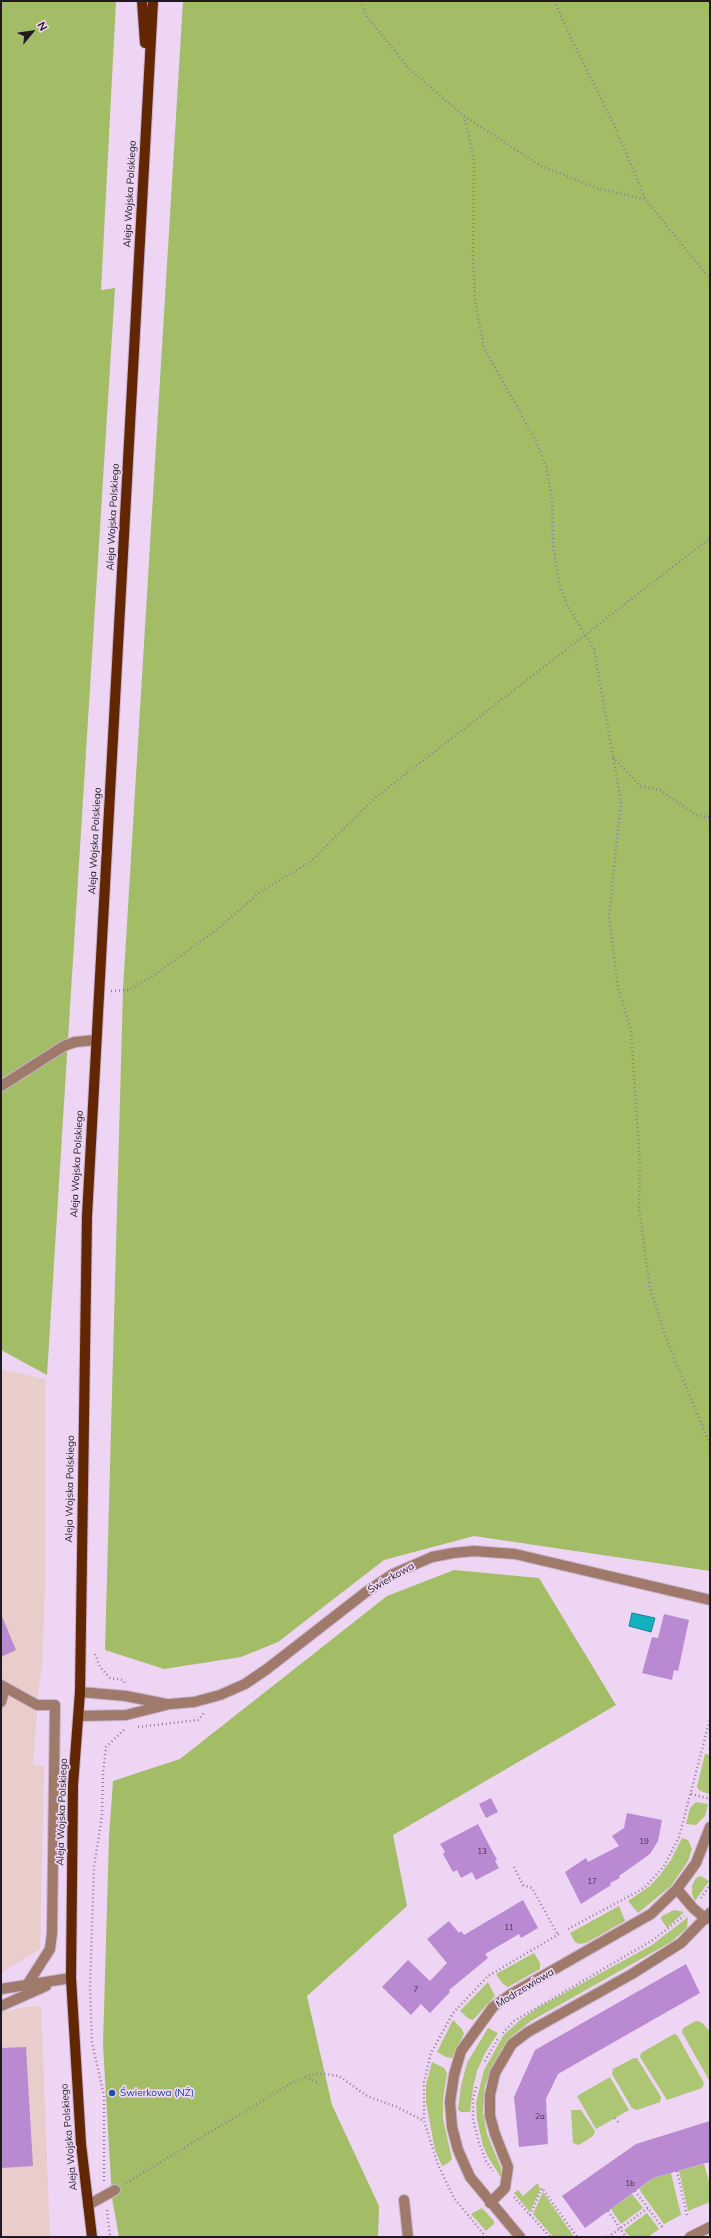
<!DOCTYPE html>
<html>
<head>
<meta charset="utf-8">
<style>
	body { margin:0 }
	#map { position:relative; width:711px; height:2238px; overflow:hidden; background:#edd5f3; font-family:Mulish,sans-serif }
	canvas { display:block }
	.frame { position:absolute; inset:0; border:2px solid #211823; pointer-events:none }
	.north { position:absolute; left:12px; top:12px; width:40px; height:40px; -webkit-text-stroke:3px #edd5f3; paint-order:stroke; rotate:61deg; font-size:11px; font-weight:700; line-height:16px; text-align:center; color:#211823 }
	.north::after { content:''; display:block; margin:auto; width:14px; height:18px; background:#211823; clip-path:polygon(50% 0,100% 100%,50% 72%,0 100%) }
</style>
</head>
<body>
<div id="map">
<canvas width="711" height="2238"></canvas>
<div class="frame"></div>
<div class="north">N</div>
</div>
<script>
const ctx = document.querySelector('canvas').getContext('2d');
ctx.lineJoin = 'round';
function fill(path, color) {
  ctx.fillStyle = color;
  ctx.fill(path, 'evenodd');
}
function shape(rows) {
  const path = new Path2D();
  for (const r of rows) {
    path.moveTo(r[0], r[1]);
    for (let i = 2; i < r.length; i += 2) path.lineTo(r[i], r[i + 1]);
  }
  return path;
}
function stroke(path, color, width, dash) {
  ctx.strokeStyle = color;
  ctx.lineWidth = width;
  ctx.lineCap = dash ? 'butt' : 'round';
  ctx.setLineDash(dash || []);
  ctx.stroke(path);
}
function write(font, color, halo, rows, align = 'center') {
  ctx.font = font + ' Mulish,sans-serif';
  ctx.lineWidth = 3.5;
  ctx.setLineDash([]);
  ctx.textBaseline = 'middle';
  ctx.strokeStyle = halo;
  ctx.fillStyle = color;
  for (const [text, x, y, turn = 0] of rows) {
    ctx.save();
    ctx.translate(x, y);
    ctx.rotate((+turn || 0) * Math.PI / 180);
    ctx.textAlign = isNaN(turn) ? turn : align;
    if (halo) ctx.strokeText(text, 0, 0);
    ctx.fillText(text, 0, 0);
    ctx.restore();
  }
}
const industrial = shape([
	[1,1369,45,1379,45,1588,42,1666,38,1693,33,1765,44,1766,40,1949,1,1973],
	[1,1995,5,2012,25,2007,41,2006,50,2237,1,2236]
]);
const green = shape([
	[705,1754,710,1755,710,1794,700,1791,697,1787],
	[696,1802,708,1804,705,1816,696,1825,686,1824,690,1808],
	[682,1838,688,1840,692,1849,688,1861,671,1886,638,1913,628,1901,650,1886,660,1875,671,1860],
	[701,1876,709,1881,695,1901,692,1894,692,1886,696,1878],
	[619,1906,625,1921,586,1943,579,1944,575,1942,570,1933],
	[674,1910,684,1912,667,1928,661,1919,662,1916],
	[688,1917,687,1928,671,1942,531,2021,511,2037,502,2049,485,2085,483,2112,487,2134,501,2168,502,2179,488,2157,483,2146,477,2119,476,2103,484,2070,503,2036,520,2020,539,2007,652,1945],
	[534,1953,540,1963,540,1969,508,1987,503,1984,496,1974],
	[488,1982,495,1996,473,2020,469,2019,460,2011],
	[453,2020,462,2029,464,2034,452,2058,446,2057,437,2052],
	[696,2021,701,2022,710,2031,710,2082,682,2032,683,2028],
	[488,2028,498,2033,485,2053,477,2071,473,2088,470,2112,461,2112,458,2110,461,2086,467,2063],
	[674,2034,677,2035,704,2083,702,2088,667,2100,640,2057,641,2053],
	[634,2058,637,2058,661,2097,660,2102,637,2110,632,2108,612,2074,613,2069],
	[432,2062,444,2068,447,2073,443,2100,443,2119,452,2159,448,2163,442,2166,435,2150,426,2102,426,2085],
	[610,2077,629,2110,596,2129,577,2096],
	[571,2110,581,2110,595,2131,593,2136,579,2145,573,2143],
	[704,2164,710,2185,710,2202,688,2211,679,2171],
	[671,2173,681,2215,664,2224,639,2189,653,2178],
	[538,2183,540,2190,530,2212,514,2193,518,2190,523,2196],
	[543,2192,574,2237,553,2237,533,2214],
	[632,2194,643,2208,621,2224,611,2209],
	[482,2208,494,2221,494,2224,486,2231,471,2214],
	[647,2213,659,2229,648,2237,630,2237,624,2230]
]);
const forest = shape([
	[1,1,116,1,101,290,115,288,47,1375,1,1350],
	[183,1,710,1,710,1571,474,1536,384,1560,278,1642,241,1657,164,1669,105,1650,123,989],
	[454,1570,539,1578,616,1705,393,1835,407,1906,307,1996,332,2105,379,2206,378,2237,119,2237,112,2198,103,2045,109,1837,113,1781,180,1759,387,1596]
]);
const water = shape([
	[632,1613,655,1618,651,1632,629,1626,632,1613]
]);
const building = shape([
	[1,1614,16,1650,1,1657],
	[664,1614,689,1620,678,1671,674,1670,672,1680,642,1673,652,1637,658,1638],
	[491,1798,498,1812,486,1818,479,1804],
	[627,1813,662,1820,658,1841,650,1854,619,1876,620,1878,610,1883,611,1885,581,1904,565,1872,586,1858,588,1862,619,1846,612,1836,624,1828],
	[478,1824,497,1860,495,1861,499,1868,476,1880,472,1872,461,1878,457,1870,453,1872,443,1854,445,1852,440,1844],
	[523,1900,538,1928,521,1938,519,1934,485,1954,488,1958,449,1990,450,1992,430,2013,421,2004,411,2015,382,1987,408,1960,430,1981,447,1963,427,1939,449,1921,459,1933,461,1931,464,1935],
	[686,1964,700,1993,558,2074,546,2099,548,2144,519,2147,514,2097,535,2050],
	[26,2047,33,2166,1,2168,1,2048],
	[710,2121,710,2162,653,2178,585,2228,562,2196,636,2144]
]);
const path = shape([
	[361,1,367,16,408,68,464,116,541,166,597,188,646,200,710,279],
	[554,1,572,40,614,125,646,200],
	[464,116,474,161,473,258,475,301,484,348,537,443,546,467,552,498,553,544,559,583,567,605,594,649,621,802,609,917,618,987,631,1031,640,1166,639,1208,650,1289,668,1343,710,1445],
	[613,757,640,786,660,790,696,815,710,817],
	[111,991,128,990,153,976,220,927,261,891,309,863,376,797,710,538],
	[95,1654,100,1667,110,1678,123,1680,125,1683],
	[138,1727,198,1720,205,1712],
	[691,1794,710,1799],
	[514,1867,523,1885,532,1888,558,1935],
	[701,1898,710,1885],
	[568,1929,635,1893,645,1887,664,1866,679,1837,710,1719],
	[503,2033,514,2021,653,1940,684,1916],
	[485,2061,499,2037],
	[305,2077,318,2073,339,2076,367,2096,397,2107,424,2121],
	[476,2087,473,2099,473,2119,479,2143,486,2161,493,2171],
	[615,2118,618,2122],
	[710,2162,710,2163],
	[677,2171,687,2215],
	[104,2181,104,2096,92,2042,90,1987,94,1867,102,1816,103,1773,106,1747,125,1729],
	[126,2183,290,2084,305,2077,319,2083],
	[635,2191,663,2228],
	[514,2197,550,2237],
	[107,2210,110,2237],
	[608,2211,626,2237],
	[530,2215,542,2188,577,2237],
	[486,2237,454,2198,438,2165,424,2121,424,2082,431,2053,453,2013,488,1976,559,1934],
	[608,2237,648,2208]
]);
const minor = shape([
	[1,1086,64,1046,75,1042,96,1040],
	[1,1685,37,1705,55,1705,52,1933,50,1949,27,1985],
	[80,1692,126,1696,166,1704],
	[1,1702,5,1688],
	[79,1716,126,1715,170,1704,194,1702,220,1695,245,1684,267,1669,366,1592,393,1574,432,1557,453,1553,474,1551,515,1554,710,1600],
	[677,1889,693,1908,706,1919],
	[1,1989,71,1978],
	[1,2006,46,1986],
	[404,2200,408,2237],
	[490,2203,505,2188,508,2167,495,2134,490,2116,490,2095,495,2073,512,2044,528,2032,632,1974,681,1943,710,1913],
	[88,2205,115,2190],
	[520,2237,470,2177,458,2150,452,2127,450,2102,454,2075,461,2051,493,2007,511,1994,651,1914,677,1889,696,1863,710,1827],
	[690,2237,710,2227]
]);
const major = shape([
	[142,1,145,43],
	[92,2237,81,2144,71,1978,73,1785,80,1692,87,1216,153,1]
]);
const markers = [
	[112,2093,4,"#1a4fb4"]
];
const numberNames = [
	["19",644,1842],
	["13",482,1852],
	["17",592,1882],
	["11",509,1928],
	["7",416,1990],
	["2a",540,2117],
	["1b",630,2184]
];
const streetNames = [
	["Aleja Wojska Polskiego",130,194,-87],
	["Aleja Wojska Polskiego",113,517,-87],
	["Aleja Wojska Polskiego",95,841,-87],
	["Aleja Wojska Polskiego",77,1164,-87],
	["Aleja Wojska Polskiego",70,1489,-89],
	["Świerkowa",391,1578,-30],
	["Aleja Wojska Polskiego",62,1812,-88],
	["Modrzewiowa",525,1988,-31],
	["Aleja Wojska Polskiego",69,2137,-95]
];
const transitNames = [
	["Świerkowa (NŻ)",120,2093]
];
fill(industrial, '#e8cdcb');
fill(green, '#acc674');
fill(forest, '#a3bd67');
fill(water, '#13b0c0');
stroke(water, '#178291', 1);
fill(building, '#b989d2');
stroke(minor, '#c8b3ce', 12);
stroke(major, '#c8b3ce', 12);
stroke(path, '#918095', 2.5, [1, 3]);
stroke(minor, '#9f7a6a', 10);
stroke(major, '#632602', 10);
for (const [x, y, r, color] of markers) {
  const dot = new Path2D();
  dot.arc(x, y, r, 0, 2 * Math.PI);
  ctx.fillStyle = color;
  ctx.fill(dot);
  stroke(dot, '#edd5f3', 1.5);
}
write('8px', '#47344f', null, numberNames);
write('10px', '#211823', '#edd5f3', streetNames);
write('10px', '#164399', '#edd5f3', transitNames, 'left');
</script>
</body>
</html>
